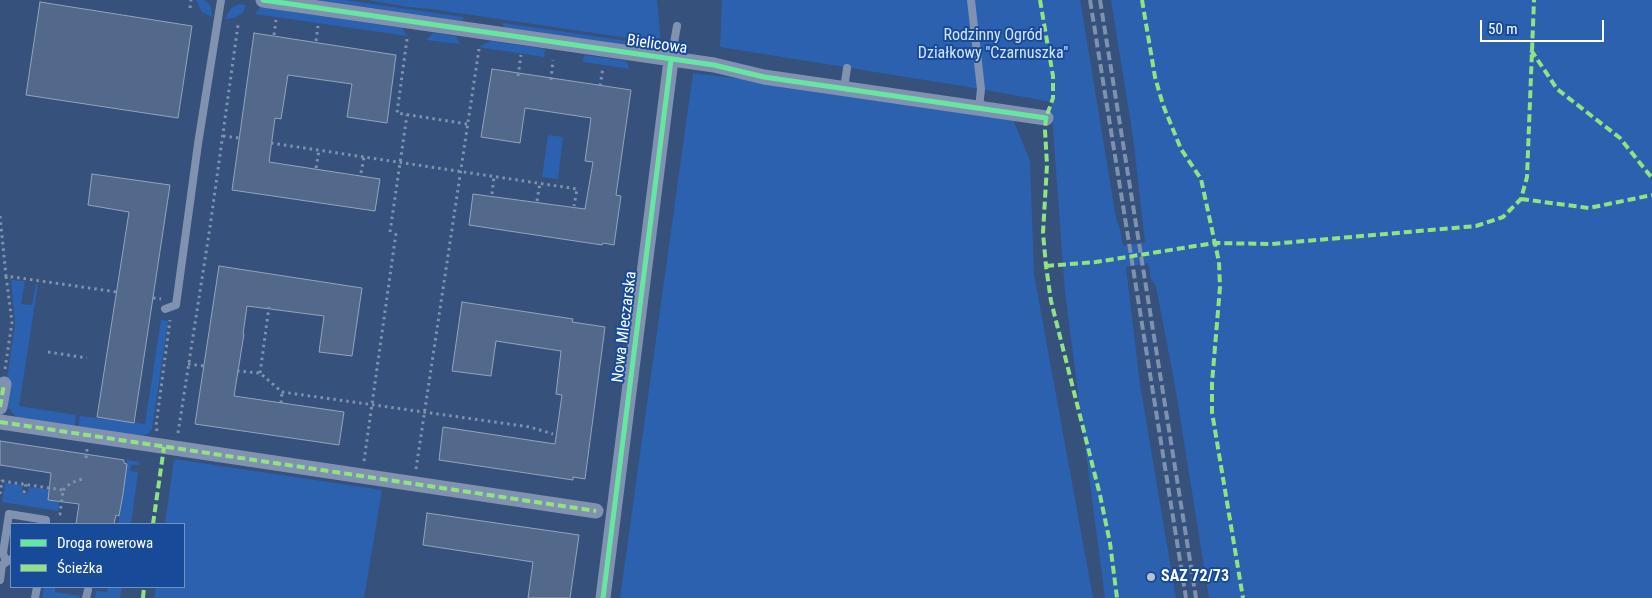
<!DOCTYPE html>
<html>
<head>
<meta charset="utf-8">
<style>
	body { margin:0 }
	#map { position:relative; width:1652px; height:598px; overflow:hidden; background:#35517c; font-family:"Roboto Condensed",sans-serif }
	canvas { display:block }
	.legend { position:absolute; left:10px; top:523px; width:175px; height:65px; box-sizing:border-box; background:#174b9a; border:1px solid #7493c2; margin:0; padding:6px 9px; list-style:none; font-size:15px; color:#fff }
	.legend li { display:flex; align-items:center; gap:10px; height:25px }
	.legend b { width:25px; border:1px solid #7493c2 }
	.scale { position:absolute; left:1480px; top:20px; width:124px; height:22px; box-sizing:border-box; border:2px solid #fff; border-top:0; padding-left:6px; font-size:15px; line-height:18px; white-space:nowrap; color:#fff; -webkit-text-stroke:4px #174b9a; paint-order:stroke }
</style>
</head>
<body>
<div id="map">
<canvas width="1652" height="598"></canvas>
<ul class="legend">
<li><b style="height:6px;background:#66e7a1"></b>Droga rowerowa</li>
<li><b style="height:6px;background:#91e382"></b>Ścieżka</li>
</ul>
<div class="scale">50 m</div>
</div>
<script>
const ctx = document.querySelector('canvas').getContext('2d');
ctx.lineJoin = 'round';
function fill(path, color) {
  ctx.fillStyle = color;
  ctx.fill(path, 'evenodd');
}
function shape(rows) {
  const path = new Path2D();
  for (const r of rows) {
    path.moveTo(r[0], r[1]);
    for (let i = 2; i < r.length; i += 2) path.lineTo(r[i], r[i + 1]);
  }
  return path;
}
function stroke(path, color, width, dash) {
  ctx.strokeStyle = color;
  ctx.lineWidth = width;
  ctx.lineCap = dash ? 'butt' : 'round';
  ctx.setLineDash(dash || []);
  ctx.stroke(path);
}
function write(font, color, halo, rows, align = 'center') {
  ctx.font = font + ' "Roboto Condensed",sans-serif';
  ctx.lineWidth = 4;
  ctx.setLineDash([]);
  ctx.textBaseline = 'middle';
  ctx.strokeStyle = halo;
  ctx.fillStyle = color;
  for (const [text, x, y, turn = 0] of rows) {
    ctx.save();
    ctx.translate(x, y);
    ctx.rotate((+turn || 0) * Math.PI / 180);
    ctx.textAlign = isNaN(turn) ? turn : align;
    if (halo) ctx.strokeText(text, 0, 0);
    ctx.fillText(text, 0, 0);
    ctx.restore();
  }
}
const green = shape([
	[196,0,204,0,208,3,211,7,212,17,202,12],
	[316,0,344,0,463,17,463,21],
	[367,0,657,0,661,43,432,9,408,7],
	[722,0,1080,0,1116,218,1120,229,1123,246,1145,242,1133,137,1111,0,1652,0,1652,598,1209,598,1174,380,1156,287,1153,281,1151,280,1148,263,1126,267,1140,385,1176,598,1105,598,1065,293,1051,102,981,89,720,47],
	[239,4,246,5,243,13,234,18,225,19,230,9],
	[260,7,402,28,407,36,255,14],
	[503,23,628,41,632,46,503,27],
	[433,33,456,36,460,44,426,40],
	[491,41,545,49,544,57,478,47],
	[584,55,626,61,630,69,583,62],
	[693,73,1010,112,1030,161,1034,274,1093,598,620,598],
	[548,135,563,137,558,179,542,177],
	[11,280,25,281,21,304,32,305,36,283,38,284,19,406,76,415,74,427,16,417,7,406,7,379,15,324],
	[161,320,168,321,152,429,148,434,141,436,78,428,80,416,145,424],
	[174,459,382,490,364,598,154,598,156,587,184,587,184,524,165,524],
	[127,460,140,462,139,465,131,465,130,471,138,472,131,524,118,524],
	[5,483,23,485,22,493,27,494,29,487,61,491,49,492,49,500,59,502,58,511,2,502],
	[44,587,55,587,55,592,80,596,80,598,42,598],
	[108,587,122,587,120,598,95,598,96,591,107,592]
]);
const building = shape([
	[40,2,192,26,178,118,26,95,40,2],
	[254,33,396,55,387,123,347,117,352,84,288,75,281,119,275,118,269,162,380,179,375,211,232,190,254,33],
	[492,69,631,90,616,195,621,196,614,245,603,243,602,245,469,225,473,194,585,209,593,162,585,161,591,118,525,108,520,143,481,137,492,69],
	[92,174,170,185,134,423,97,417,129,212,88,205,92,174],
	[219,266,362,288,352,356,319,352,324,316,247,306,243,334,244,334,234,396,344,412,339,445,195,424,219,266],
	[462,302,573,319,572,322,605,327,585,479,573,477,573,480,439,460,443,427,555,444,562,395,556,394,561,351,496,341,491,376,452,371,462,302],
	[0,441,124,460,124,463,127,464,123,494,119,516,116,515,114,524,76,524,79,504,48,500,51,473,0,465,0,441],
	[427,513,579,535,570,598,528,598,533,562,423,545,427,513]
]);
const path = shape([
	[190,8,191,0],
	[274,35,276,20],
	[407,39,397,113,467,124],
	[316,41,318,26],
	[518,76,521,55],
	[551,80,553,60],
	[600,86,603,67],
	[223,136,239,138],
	[271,143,577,189,574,206],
	[316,168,319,150],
	[361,173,364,157],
	[492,194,494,176],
	[537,201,540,183],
	[0,216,6,276,117,292],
	[390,232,407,115],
	[153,298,161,299],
	[48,352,87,358],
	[188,364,204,366],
	[5,369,12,322,6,276],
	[237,371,260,373,282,392,530,427,553,434],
	[260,373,269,307],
	[281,403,282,392],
	[157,431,156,426,170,320],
	[178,433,210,227,238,25],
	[86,458,87,449],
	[364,461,396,233],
	[416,469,479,49],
	[63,490,71,483,85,478],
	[24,493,26,484],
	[0,494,2,481,63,490,60,514,56,514],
	[142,598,143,596]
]);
const lane = shape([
	[971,0,981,89,979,108],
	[671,60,677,26],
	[844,89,847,68],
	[165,309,176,305,198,144,221,0],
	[6,562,3,553,9,514,46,520,46,524],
	[0,580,2,565,11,559],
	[35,598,37,587],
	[86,598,88,590]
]);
const street = shape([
	[263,0,714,65,764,77,1046,118],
	[0,407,4,384],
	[0,422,596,511],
	[603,598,671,60]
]);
const rail = shape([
	[1090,0,1186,598],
	[1100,0,1196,598]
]);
const quiet = shape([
	[1040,0,1053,76,1053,98,1046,118,1045,130,1047,165,1043,233,1046,266,1051,301,1100,495,1110,543,1117,598],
	[1142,0,1155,77,1163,105,1181,149,1201,179,1219,262,1220,287,1212,383,1212,412,1243,598],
	[1531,50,1557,89,1620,138,1652,178],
	[1521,199,1589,208,1652,195],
	[1046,266,1096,262,1214,243,1271,244,1476,226,1503,217,1521,199,1527,177,1534,0],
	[0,407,4,384],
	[0,422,596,511],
	[153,524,164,447],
	[143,598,144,587]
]);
const cycleway = shape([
	[263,0,714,65,764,77,1046,118],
	[603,598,671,60]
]);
const markers = [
	[1151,577,5,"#b8c2d1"]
];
const parkNames = [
	["Rodzinny Ogród",993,36],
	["Działkowy \"Czarnuszka\"",993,54]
];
const streetNames = [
	["Bielicowa",657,45,8],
	["Nowa Mleczarska",625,327,-83]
];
const poiNames = [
	["SAZ 72/73",1161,577]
];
fill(green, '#2c61b0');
fill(building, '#52698b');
stroke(building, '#94a4bb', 1);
stroke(path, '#8092af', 3, [2.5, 4]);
stroke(lane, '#8092af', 8);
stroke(street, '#8092af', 15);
stroke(rail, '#7f91ad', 4, [9, 4]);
stroke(quiet, '#91e382', 4, [8, 4]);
stroke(cycleway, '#66e7a1', 5);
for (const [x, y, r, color] of markers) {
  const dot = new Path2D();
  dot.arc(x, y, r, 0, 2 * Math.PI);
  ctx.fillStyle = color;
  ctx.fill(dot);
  stroke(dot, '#174b9a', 2);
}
write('16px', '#d4e5fc', '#174b9a', parkNames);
write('16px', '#fff', '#174b9a', streetNames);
write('bold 16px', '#fff', '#174b9a', poiNames, 'left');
</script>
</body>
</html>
